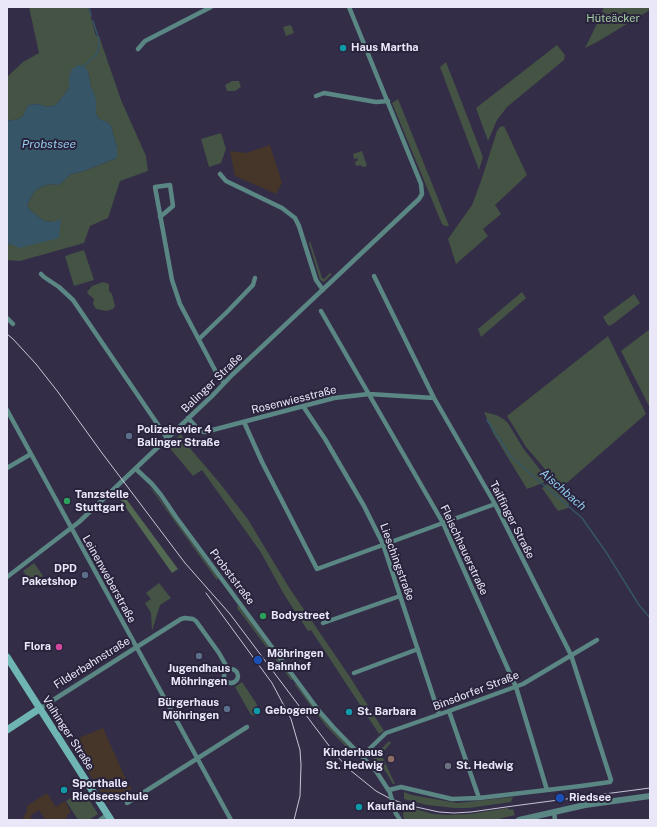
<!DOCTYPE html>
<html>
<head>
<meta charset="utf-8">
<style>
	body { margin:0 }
	#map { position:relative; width:657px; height:827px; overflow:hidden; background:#332d47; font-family:"Public Sans",sans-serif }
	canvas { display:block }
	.frame { position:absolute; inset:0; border:8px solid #eae7f9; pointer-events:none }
</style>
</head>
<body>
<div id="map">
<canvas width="657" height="827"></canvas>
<div class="frame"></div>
</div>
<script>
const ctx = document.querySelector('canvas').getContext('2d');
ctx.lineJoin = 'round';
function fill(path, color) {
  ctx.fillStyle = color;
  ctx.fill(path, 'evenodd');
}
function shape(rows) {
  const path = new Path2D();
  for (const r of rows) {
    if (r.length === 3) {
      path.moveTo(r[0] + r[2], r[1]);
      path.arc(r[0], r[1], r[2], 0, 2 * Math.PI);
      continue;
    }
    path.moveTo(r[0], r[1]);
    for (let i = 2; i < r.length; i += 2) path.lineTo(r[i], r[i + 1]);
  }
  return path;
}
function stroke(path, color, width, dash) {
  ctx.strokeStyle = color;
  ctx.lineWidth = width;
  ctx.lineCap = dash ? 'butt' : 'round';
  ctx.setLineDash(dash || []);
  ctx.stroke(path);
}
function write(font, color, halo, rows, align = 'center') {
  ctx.font = font + ' "Public Sans",sans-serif';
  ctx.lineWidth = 4;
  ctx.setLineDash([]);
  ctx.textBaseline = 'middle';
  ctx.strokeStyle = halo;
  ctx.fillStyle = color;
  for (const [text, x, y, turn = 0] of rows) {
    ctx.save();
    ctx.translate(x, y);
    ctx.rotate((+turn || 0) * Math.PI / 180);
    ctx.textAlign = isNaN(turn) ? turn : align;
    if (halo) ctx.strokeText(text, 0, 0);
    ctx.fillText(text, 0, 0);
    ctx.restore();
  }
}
const education = shape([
	[270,145,282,183,276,194,235,176,230,151,247,153],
	[103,728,124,775,132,789,108,803,69,742],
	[47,793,56,807,65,801,71,812,67,815,68,817,63,820,45,820,39,810,30,816,33,820,22,820,27,811,27,806]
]);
const green = shape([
	[29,7,88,7,96,36,99,36,121,100,146,156,148,171,120,181,108,218,90,226,84,243,20,261,7,260,7,245,11,244,53,222,44,221,30,210,27,205,34,192,41,187,50,184,59,185,71,174,81,172,117,158,117,147,111,126,107,122,99,119,96,113,96,100,91,88,88,71,69,77,69,88,56,105,47,107,38,104,28,105,23,116,19,119,7,121,7,77,23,62,39,53],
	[604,7,650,7,650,10,597,42,585,48,593,32],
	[290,25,292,27,294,33,286,36,283,27],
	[557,45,565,55,564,60,507,107,497,120,488,141,476,108],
	[446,62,483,157,479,170,440,67],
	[232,81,239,81,241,87,235,91,227,91,225,85],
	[398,99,449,226,445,226,442,224,392,103],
	[504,126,527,175,495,205,501,214,483,229,488,236,456,264,448,239,472,205,481,181,497,131,500,127],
	[221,133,226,149,221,163,209,167,201,139],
	[362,151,367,166,362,167,361,165,356,166,355,162,358,160,357,158,354,159,353,154],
	[310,241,322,278,324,279,330,273,332,274,324,282,320,280,309,243],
	[84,250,94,280,74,286,65,256],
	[103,282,109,284,109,291,112,294,115,306,113,309,107,311,96,309,93,304,94,299,88,294,87,292,92,286],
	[522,292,526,298,481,337,478,329],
	[634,294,640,303,613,324,609,326,607,324,603,317],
	[650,329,650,408,621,351],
	[608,336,646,414,561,488,526,447,507,416],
	[484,412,496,415,502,418,508,423,523,448,545,476,546,479,543,483,527,489,493,433],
	[181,434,188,446,218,481,247,518,290,589,350,677,384,731,379,734,311,630,308,631,285,596,260,551,202,470,193,476,168,446],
	[549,482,551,482,569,504,568,508,558,511,542,488],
	[149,486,154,491,218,578,217,580],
	[34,563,43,576,32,584,23,571],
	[159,583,171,598,160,605,152,631,151,613,145,603,151,599,146,593],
	[238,605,293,680,291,680,237,608],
	[242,682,256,703,259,710,258,714,255,716,251,715,235,687],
	[295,683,327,724,359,757,357,758,326,726,295,685],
	[389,741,391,743,381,754,395,784,393,784,386,772,369,754,370,753,374,756],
	[83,790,98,814,89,820,78,820,66,801],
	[404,792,412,795,457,803,513,797,511,802,469,808,455,808,427,805,404,799],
	[404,806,433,814,449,815,470,814,508,808,509,810,513,809,515,815,495,820,405,820,403,816]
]);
const forest = shape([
	[121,492,178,569,172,573,117,495]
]);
const water = shape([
	[78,65,84,66,88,71,91,88,93,90,96,100,96,113,99,119,107,122,111,126,117,147,117,158,81,172,71,174,59,185,50,184,41,187,34,192,27,205,30,210,44,221,53,222,61,219,59,238,19,248,11,244,7,245,7,121,19,119,23,116,28,105,38,104,47,107,56,105,69,88,69,77,72,69]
]);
const stream = shape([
	[89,7,91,16],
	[84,66,96,55,99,47,99,40,93,21],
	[487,420,510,456,582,518,606,552,639,605,650,618]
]);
const minor = shape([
	[138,49,145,41,211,7],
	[316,96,324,93,376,102,388,101],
	[220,174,226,181,282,208,295,218,299,226,316,280,323,290],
	[160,217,173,206,170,185,155,187,172,280,180,304,216,372,224,383],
	[41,274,44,277,59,287,73,300,167,438],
	[374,276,434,398,495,504,571,655,611,780,610,782,581,786,479,798,452,799,401,787,389,790],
	[321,311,443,523,516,687,547,790],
	[7,318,13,324],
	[199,339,228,311,253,285,255,278],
	[303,406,325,439,364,506,383,544,439,714],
	[7,410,231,820],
	[188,418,200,431,205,432,334,398,369,394,434,398],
	[244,422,262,462,317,569,495,504],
	[7,468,31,454],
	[136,469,152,484,161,495,176,517,319,711,334,728,376,771,389,791],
	[7,577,79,522,214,394,232,375,419,199,422,194,421,184,349,7],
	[323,623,400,596],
	[231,676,7],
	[354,673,418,649],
	[39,709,181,619,185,618,193,619,196,621,219,653,228,669],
	[449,711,479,798],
	[362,756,386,733,449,711,523,684,597,640],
	[127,803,247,727],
	[554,812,555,820],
	[397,815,400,820],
	[100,820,108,814]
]);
const tertiary = shape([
	[519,820,585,805,650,796]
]);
const secondary = shape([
	[7,657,111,820],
	[7,730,39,709]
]);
const tram = shape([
	[7,334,13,339,36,364,58,392,102,453,185,563,230,614,336,755,350,770,376,791,389,798,407,805,439,812,454,813,471,812,513,806,650,788],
	[206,593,272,683,291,719,300,750,301,765,300,796,294,820]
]);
const minorBridge = shape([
	[390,793,396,814]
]);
const markers = [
	[343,48,4,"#0f9aa8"],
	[129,436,4,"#5c6f8a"],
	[67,501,4,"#2e9e5b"],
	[85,575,4,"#5c6f8a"],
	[263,616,4,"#2e9e5b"],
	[59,647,4,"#d1479c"],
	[199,656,4,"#5c6f8a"],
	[258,660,5,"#1a4fb4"],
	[227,709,4,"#5c6f8a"],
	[257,711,4,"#0f9aa8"],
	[349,712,4,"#0f9aa8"],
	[391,759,4,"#8d6e63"],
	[448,766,4,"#6b7280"],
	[64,790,4,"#0f9aa8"],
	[560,798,5,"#1a4fb4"],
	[359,807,4,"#0f9aa8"]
];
const parkNames = [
	["Hüteäcker",613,19]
];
const poiNames = [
	["Haus Martha",351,48],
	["Polizeirevier 4",137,430],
	["Balinger Straße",137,443],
	["Tanzstelle",75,495],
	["Stuttgart",75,508],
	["DPD",77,569,"right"],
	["Paketshop",77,582,"right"],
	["Bodystreet",271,616],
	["Flora",51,647,"right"],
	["Möhringen",267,654],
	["Bahnhof",267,667],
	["Jugendhaus",199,669,"center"],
	["Möhringen",199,682,"center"],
	["Bürgerhaus",219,703,"right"],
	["Möhringen",219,716,"right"],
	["Gebogene",265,711],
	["St. Barbara",357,712],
	["Kinderhaus",383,753,"right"],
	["St. Hedwig",383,766,"right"],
	["St. Hedwig",456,766],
	["Sporthalle",72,784],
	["Riedseeschule",72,797],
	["Riedsee",569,798],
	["Kaufland",367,807]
];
const streetNames = [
	["Balinger Straße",212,383,-44],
	["Rosenwiesstraße",294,400,-14],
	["Tailfinger Straße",512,520,63],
	["Fleischhauerstraße",464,550,65],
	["Lieschingstraße",397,562,70],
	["Probststraße",232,577,53],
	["Leinenweberstraße",109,579,61],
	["Filderbahnstraße",92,663,-32],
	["Binsdorfer Straße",476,691,-21],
	["Vaihinger Straße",68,733,57]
];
const waterNames = [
	["Probstsee",49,144],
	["Aischbach",563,490,41]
];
fill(education, '#453629');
fill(green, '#445344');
fill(forest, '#536952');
fill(water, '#365566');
stroke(stream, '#365566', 1.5);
stroke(minor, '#5a8684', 4.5);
stroke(tertiary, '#5a8684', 6);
stroke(secondary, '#6eb5b3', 7);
stroke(tram, '#c8c5d8', 1);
stroke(minorBridge, '#5a8684', 4.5);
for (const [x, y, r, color] of markers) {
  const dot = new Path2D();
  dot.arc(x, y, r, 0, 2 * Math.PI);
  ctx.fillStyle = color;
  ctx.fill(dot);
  stroke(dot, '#29233c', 1.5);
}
write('11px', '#a2cca1', '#29233c', parkNames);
write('bold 11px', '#eae7f9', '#29233c', poiNames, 'left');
write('11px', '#eae7f9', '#29233c', streetNames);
write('italic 12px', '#91ccec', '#29233c', waterNames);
</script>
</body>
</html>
